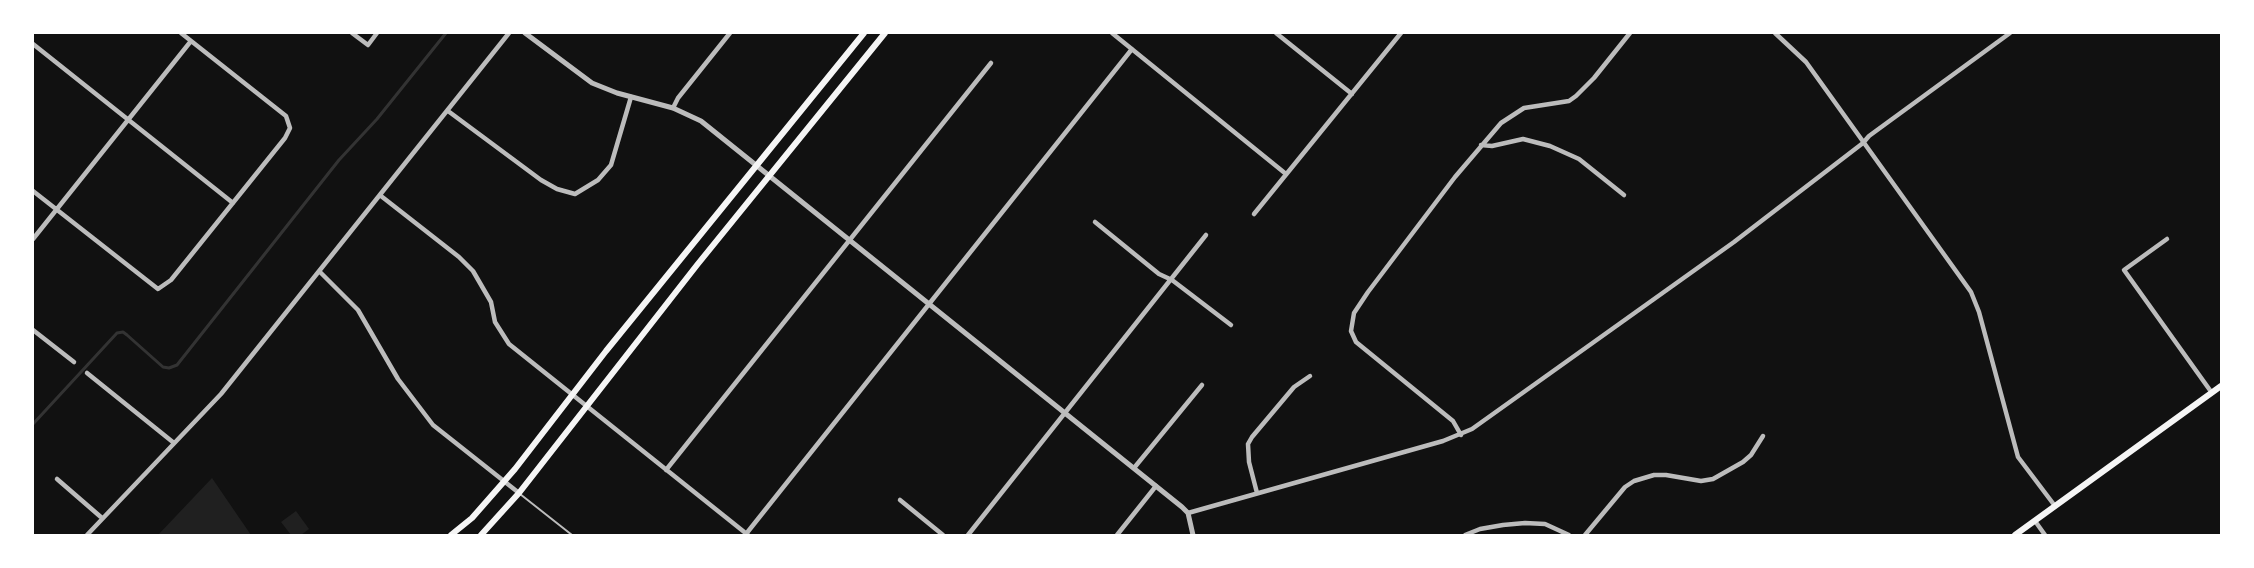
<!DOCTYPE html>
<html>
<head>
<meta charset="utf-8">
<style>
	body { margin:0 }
	#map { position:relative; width:2254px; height:568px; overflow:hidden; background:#111; font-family:Rubik,sans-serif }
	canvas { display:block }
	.frame { position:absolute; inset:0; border:34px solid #fff; pointer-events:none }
</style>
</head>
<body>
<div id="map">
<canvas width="2254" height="568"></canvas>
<div class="frame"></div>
</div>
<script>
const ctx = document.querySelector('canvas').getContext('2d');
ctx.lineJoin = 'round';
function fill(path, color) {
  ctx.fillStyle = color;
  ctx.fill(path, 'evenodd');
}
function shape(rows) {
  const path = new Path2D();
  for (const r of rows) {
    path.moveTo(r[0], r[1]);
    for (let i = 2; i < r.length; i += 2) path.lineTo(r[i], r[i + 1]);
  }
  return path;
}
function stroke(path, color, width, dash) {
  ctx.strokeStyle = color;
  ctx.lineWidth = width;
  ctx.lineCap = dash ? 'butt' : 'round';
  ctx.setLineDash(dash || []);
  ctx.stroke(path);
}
const green = shape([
	[212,478,251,535,158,535],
	[296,511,309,529,301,535,291,535,281,522]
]);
const stream = shape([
	[33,424,117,333,123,332,127,335,163,367,169,368,177,365,339,160,377,119,446,33]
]);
const service = shape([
	[520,494,572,535]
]);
const minor = shape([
	[352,33,368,45,377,33],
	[1112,33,1286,174],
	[1276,33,1352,94],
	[1775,33,1806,62,1971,292,1979,312,2018,457,2055,506],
	[33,44,233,203],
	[673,108,678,98,730,33],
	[448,111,541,180,557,189,575,194,598,180,611,165,631,97],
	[1481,145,1492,146,1523,139,1550,146,1579,159,1624,195],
	[33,191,158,289,171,280,285,138,290,128,286,116,181,33],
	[381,196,459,257,473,271,491,302,495,322,509,344,748,535],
	[1254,214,1401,33],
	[1095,222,1159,274,1172,280,1231,325],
	[33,239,191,41],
	[2167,239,2124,270,2212,393],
	[320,272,358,310,398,379,433,425,519,493],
	[33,330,74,362],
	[87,373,174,443],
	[1461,435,1453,421,1356,342,1351,331,1354,313,1368,292,1455,177,1501,123,1524,108,1569,101,1576,96,1594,78,1630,33],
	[1134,468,1202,385],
	[666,470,991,63],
	[57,479,102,518],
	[1257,493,1249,462,1248,444,1252,437,1294,387,1310,376],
	[900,500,943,535],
	[1188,513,1443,441,1472,429,1734,242,1863,143,1869,136,2010,33],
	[2035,521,2045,535],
	[746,534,1132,49],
	[87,535,221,394,509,33],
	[968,535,1206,235],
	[1117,535,1156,486],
	[1465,535,1480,529,1503,525,1525,523,1545,524,1569,535],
	[1585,535,1625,487,1634,481,1654,475,1666,475,1701,481,1713,479,1743,462,1751,455,1763,436]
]);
const tertiary = shape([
	[525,33,592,83,617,93,673,108,701,121,1182,507,1188,513,1193,535]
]);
const secondary = shape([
	[451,535,472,518,515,469,606,351,864,33],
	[481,535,519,493,697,265,885,33],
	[2015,535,2221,386]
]);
fill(green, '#202020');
stroke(stream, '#333', 3);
stroke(service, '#bcbcbc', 2);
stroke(minor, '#bcbcbc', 4.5);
stroke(tertiary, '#bcbcbc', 5);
stroke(secondary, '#f5f5f5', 6);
</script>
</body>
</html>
